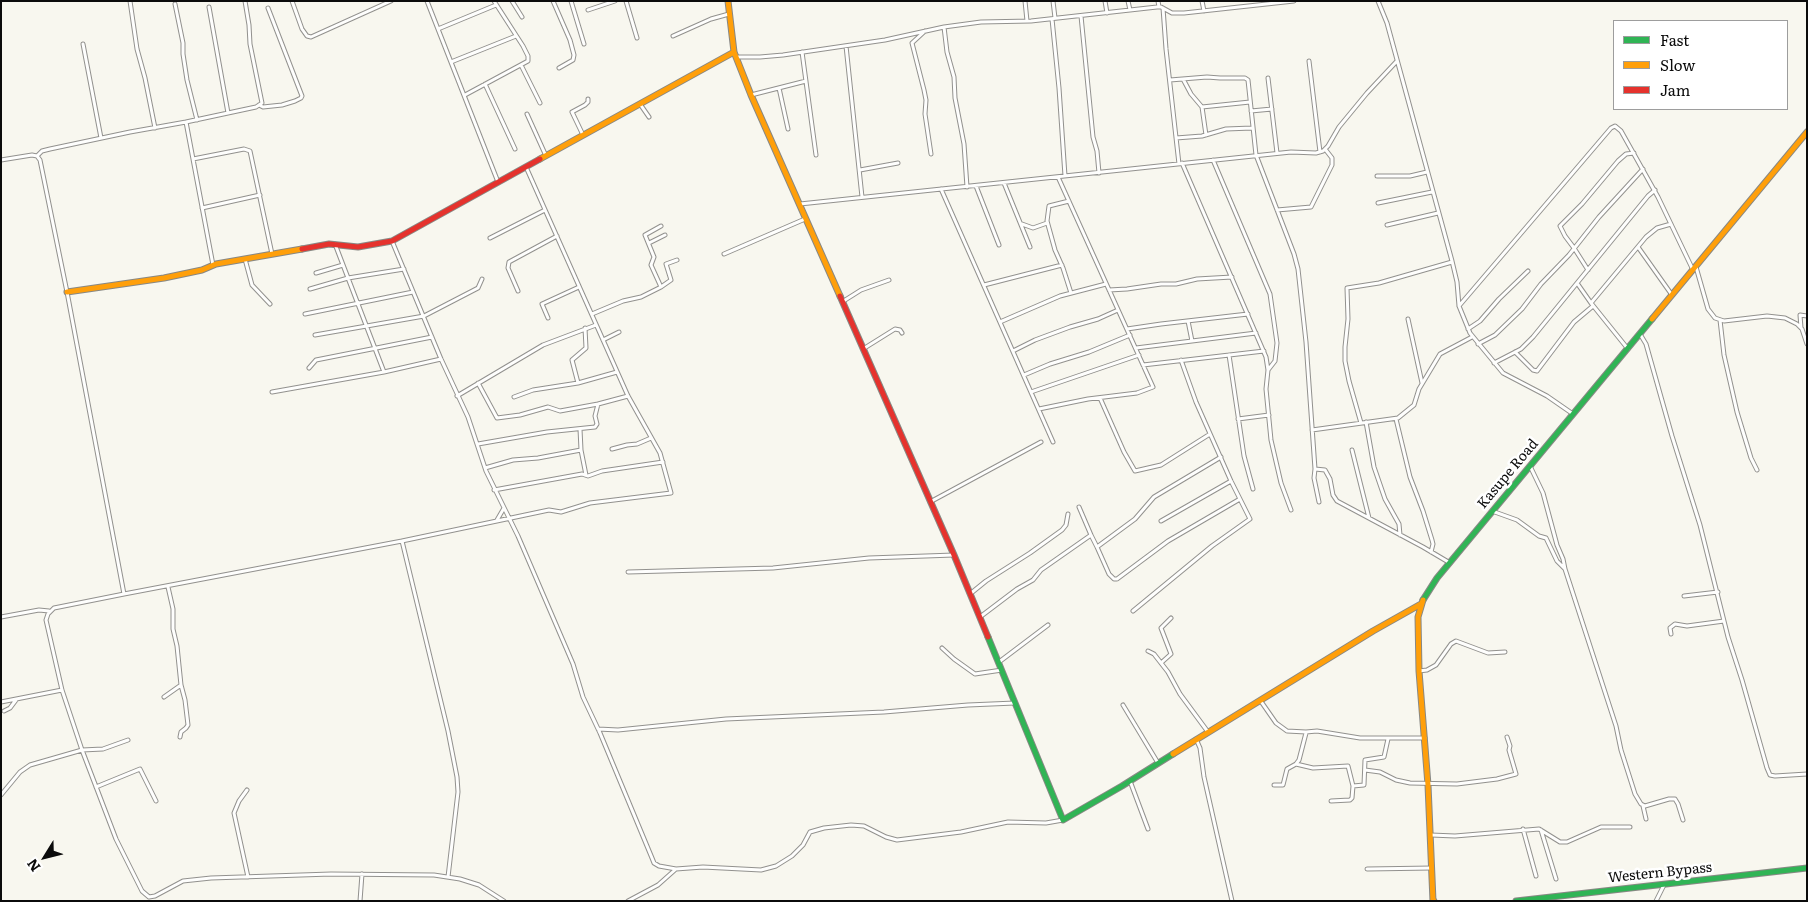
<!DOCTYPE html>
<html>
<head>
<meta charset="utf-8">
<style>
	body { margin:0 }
	#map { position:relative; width:1808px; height:902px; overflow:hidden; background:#f8f7ef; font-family:Literata,serif }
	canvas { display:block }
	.frame { position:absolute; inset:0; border:2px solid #0b0b0b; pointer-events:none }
	.legend { position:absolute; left:1613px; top:20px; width:175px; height:90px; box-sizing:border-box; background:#fff; border:1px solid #9d9d9d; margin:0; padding:6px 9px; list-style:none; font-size:15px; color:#0b0b0b }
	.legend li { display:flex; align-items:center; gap:10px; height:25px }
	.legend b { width:25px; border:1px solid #9d9d9d }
	.north { position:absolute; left:20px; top:832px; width:50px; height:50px; -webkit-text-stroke:4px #fff; paint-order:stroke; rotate:234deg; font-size:14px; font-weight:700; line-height:20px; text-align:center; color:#0b0b0b }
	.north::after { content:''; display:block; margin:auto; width:18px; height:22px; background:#0b0b0b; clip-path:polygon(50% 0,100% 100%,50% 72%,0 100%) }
</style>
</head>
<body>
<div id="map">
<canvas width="1808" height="902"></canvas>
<div class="frame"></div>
<ul class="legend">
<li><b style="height:6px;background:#30b455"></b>Fast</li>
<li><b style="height:6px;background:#ff9f0a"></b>Slow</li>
<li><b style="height:6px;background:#e5322d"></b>Jam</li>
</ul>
<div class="north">N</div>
</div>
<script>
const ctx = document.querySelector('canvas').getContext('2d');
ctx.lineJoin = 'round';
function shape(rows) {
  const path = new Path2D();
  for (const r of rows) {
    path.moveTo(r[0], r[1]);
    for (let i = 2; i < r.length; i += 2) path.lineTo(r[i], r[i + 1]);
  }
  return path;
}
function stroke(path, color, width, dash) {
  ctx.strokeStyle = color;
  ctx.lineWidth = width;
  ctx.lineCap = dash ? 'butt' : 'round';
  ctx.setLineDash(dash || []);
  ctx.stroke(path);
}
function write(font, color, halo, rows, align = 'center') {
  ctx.font = font + ' Literata,serif';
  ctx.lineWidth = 5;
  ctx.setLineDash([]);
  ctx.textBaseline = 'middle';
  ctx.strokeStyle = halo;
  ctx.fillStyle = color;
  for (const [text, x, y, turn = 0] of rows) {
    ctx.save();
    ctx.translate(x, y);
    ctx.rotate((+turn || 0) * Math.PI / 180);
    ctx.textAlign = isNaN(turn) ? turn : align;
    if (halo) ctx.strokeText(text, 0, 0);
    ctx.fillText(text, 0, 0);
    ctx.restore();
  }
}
const street = shape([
	[130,1,137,49,145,78,155,128],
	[292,1,302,29,307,36,311,37,391,1],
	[427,1,498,182],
	[512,1,522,17],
	[553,1,570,40,574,55,573,60,559,68],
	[571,1,584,44],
	[626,1,637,38],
	[1025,1,1027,21],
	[1053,1,1055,18],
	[1105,1,1107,13],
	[1128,1,1130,10],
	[1158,1,1159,7],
	[1202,1,1204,11],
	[1378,1,1387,23,1452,261,1457,282,1459,306,1470,333,1503,373,1547,396,1573,414],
	[175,4,183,43,183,54,187,80,197,120],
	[1163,8,1166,49,1179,164],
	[588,10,615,1],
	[1081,16,1093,137,1097,151,1099,173],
	[1052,19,1059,88,1065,176],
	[944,27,947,52,954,77,955,98,964,144,967,187],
	[438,29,496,5],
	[925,31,912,43,924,90,926,100,925,114,931,154],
	[673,36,711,19,729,14],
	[83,44,101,138],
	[846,46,862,197],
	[802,52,816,155],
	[736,57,760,57,783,55,885,40,944,27,981,22,1031,21,1157,7,1161,7,1172,13,1184,13,1294,1],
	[1309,61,1320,152],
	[451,62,516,36],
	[521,65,540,103],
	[1268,78,1277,153],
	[1183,79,1191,94,1202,107,1206,135],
	[1170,80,1207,77,1220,78,1245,78,1248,80,1256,155,1294,254,1298,269,1306,342,1315,469,1314,478,1319,502],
	[485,84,515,149],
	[779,88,788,129],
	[465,95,528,61,528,56,523,46,494,1],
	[751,95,806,81],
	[640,104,649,117],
	[259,105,263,107,282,105,295,101,301,98,302,96,268,8],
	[1202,107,1250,102],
	[1251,111,1272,109],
	[228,113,256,107,262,103,250,44,249,25,245,1],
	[527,114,546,156],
	[186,122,228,113,209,7],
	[583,135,572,112,585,105,588,102,588,99],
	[1176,138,1202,136,1226,129,1252,128],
	[37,156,42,151,50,149,130,132,186,122,213,265],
	[193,159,244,149,250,151,272,254],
	[1,160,32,155,37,156,40,160,67,292,124,594,54,608,48,614,46,620,62,690,82,750,116,839,142,891,149,897,155,896,183,881,211,878,331,874,434,875,460,879,479,885,504,901],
	[1213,160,1270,294,1277,343,1275,361,1268,370],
	[1182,163,1266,357,1268,370,1266,389,1271,440,1281,483,1291,510],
	[860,170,898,163],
	[1377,176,1410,176,1427,172],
	[1004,183,1030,247],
	[976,186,999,245],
	[941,189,1053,442],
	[1069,201,1049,206,1047,221,1055,250,1063,268,1071,293],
	[1378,203,1432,192],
	[800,204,1291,152,1316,153,1323,151,1328,146,1339,127,1367,93,1397,61],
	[202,208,260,195],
	[1277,210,1311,207,1332,165,1332,158,1325,149],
	[1022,224,1033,228,1047,223],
	[1387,225,1438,213],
	[490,238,545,210],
	[392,241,441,359,468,417,486,471,518,536,573,664,583,697,600,733,652,858,654,863,659,866,676,869],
	[649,243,665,235],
	[335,244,384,372],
	[1638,247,1672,295],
	[724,254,805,219],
	[245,259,252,285,270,304],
	[1696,267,1708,309,1715,318,1724,321,1767,316,1785,318,1797,324,1802,329,1807,344],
	[1588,270,1574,248,1565,236,1560,226,1582,204,1618,161,1626,154,1634,153],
	[316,273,343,265],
	[1577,283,1591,303,1628,349],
	[984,285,1062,265],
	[661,287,671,280,666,264,677,260],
	[310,289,348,278,404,269],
	[1109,290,1127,289,1161,284,1176,284,1197,279,1232,277],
	[518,291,508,268,509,262,557,236],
	[842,302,861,290,889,280],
	[1591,303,1646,237,1657,228,1671,224],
	[1459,306,1611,128,1615,126,1621,131,1658,197,1693,270],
	[305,314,413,292],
	[592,314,623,301,641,297,661,287,651,265,654,257,645,235,661,226],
	[548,318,542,304,579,287],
	[1408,319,1422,383],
	[1720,320,1724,355,1737,412,1751,458,1757,470],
	[1188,321,1192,341],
	[1000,322,1060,296,1106,284],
	[1801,328,1800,315,1807,316],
	[1127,329,1161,324,1248,314],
	[1468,329,1480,321,1499,299,1528,271],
	[1640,334,1646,344,1672,436,1700,525,1728,637,1742,680,1767,768,1770,775,1775,776,1807,774],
	[315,335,424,316,478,288,482,279],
	[603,340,619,332],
	[1478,344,1495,335,1522,309,1541,284,1569,255,1599,217,1643,169],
	[1136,348,1256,333],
	[863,349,895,329,900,330,902,333],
	[1013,351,1035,340,1070,327,1098,319,1118,310],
	[1515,352,1533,370,1537,371,1574,322,1593,306],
	[1229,355,1244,456,1253,489],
	[1494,363,1521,349,1533,337,1648,196,1655,190],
	[1143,365,1264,351],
	[309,368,316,360,432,337],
	[1024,375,1050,364,1089,352,1130,335],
	[478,383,497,418,520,415,548,407,560,411,598,404],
	[578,383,572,360,586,348,585,328],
	[272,392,384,372,441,359],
	[1031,392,1139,355],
	[457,396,543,345,596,325],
	[514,397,533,390,578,383,617,372],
	[1100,398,1124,452,1135,471,1161,465,1210,434],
	[1039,409,1088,399,1137,393,1153,387,1058,177],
	[1238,419,1269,415],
	[1396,419,1410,477,1423,511,1432,540,1433,544,1431,552],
	[1366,422,1374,467,1385,499,1399,524,1400,535],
	[1361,423,1349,381,1345,361,1345,347,1348,319,1347,288,1379,283,1452,262],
	[580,429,581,450,586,475],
	[1312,430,1398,418,1414,405,1419,389,1440,354,1472,337],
	[478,444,547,432,595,427,597,424,595,416,598,404,628,396],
	[612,449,627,445,637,444,651,438],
	[1352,450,1369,518],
	[1530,466,1543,493,1557,545,1563,559,1565,569,1616,726,1621,750,1635,794,1641,804,1645,806,1669,799,1675,799,1678,804,1683,820],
	[485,468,513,460,538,458,581,450],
	[1315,469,1325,470,1330,479,1333,495,1337,501,1423,547,1450,563],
	[494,490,582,474,588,476,602,471,663,462],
	[930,502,1041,442],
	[1492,511,1517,520,1539,536,1546,538,1557,561,1565,569],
	[497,520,504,508],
	[1161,521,1231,481],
	[1091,535,1097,547,1135,519,1154,497,1221,457],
	[402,541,448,731,457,777,458,792,448,877],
	[1097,547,1109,574,1114,579,1117,579,1168,541,1240,499],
	[628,572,773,568,869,558,954,555],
	[168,587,173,609,173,629,177,646,181,685,185,700,188,725,186,728,181,732,180,737],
	[124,594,402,541,549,510,561,512,590,503,671,493,660,453,628,396,526,167],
	[970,594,986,581,1030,553,1062,530,1066,525,1068,514],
	[1684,596,1718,592],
	[1133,611,1212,546,1250,519,1231,481,1196,402,1181,360],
	[1,617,39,610,49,611],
	[980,617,1017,589,1033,580,1041,570,1091,535,1079,507],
	[1671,634,1670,628,1675,624,1687,626,1724,621],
	[942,648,954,659,975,674,1002,670],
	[1148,651,1154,654,1168,672,1180,694,1208,732],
	[999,662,1048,625],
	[1161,663,1171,654,1161,628,1171,618],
	[1419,671,1427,670,1436,665,1451,644,1456,641,1488,653,1505,652],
	[164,697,181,685],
	[1260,700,1276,723,1287,731,1306,732,1317,731,1360,738,1425,738],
	[1,702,62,690],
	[1123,705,1158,763],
	[4,711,10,708,16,700],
	[598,729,618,730,726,719,884,712,968,705,1015,703],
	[1196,739,1200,748,1204,777,1232,901],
	[1296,764,1299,760,1306,733],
	[1365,770,1380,772,1396,780,1410,783,1457,784,1497,779,1516,774,1509,750,1510,746,1507,737],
	[1130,781,1148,829],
	[1274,785,1283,785,1287,769,1296,764,1313,768,1348,766,1353,786,1352,798,1350,800,1331,801],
	[1353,786,1364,785,1365,760,1384,757,1388,739],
	[96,787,140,769,156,801],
	[247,790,239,801,234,813,248,877],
	[1,795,20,772,30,765,82,750,103,749,128,740],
	[1643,806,1646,819],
	[1523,829,1536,876],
	[1541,830,1556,879],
	[1431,835,1455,836,1539,829,1560,842,1567,842,1601,827,1630,827],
	[1367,869,1432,868],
	[360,901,362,874],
	[628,901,658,885,676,869,703,867,761,870,776,866,792,856,803,845,810,832,824,828,851,825,864,826,886,837,897,840,961,832,1008,822,1046,823,1063,820],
	[1656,901,1664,885]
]);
const fast = shape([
	[1423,600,1437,578,1652,319],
	[988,637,1063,820,1122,786,1173,754],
	[1516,901,1807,868]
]);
const slow = shape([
	[728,1,734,52,751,95,840,296],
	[540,159,734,52],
	[67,292,164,278,202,270,216,264,302,249],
	[1652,319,1807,132],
	[1423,600,1418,617,1419,671,1428,785,1433,901],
	[1173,754,1373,631,1421,604],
	[1433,899,1434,901]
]);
const jam = shape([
	[302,249,329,244,358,247,392,241,540,159],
	[840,296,954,555,988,637]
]);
const streetNames = [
	["Kasupe Road",1508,474,-50],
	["Western Bypass",1660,873,-6]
];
stroke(street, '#92918e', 5);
stroke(fast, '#888884', 7);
stroke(slow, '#888884', 7);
stroke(jam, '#888884', 7);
stroke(street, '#fefefd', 3);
stroke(fast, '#30b455', 5);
stroke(slow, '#ff9f0a', 5);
stroke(jam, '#e5322d', 5);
write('14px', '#0b0b0b', '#fff', streetNames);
</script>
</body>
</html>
